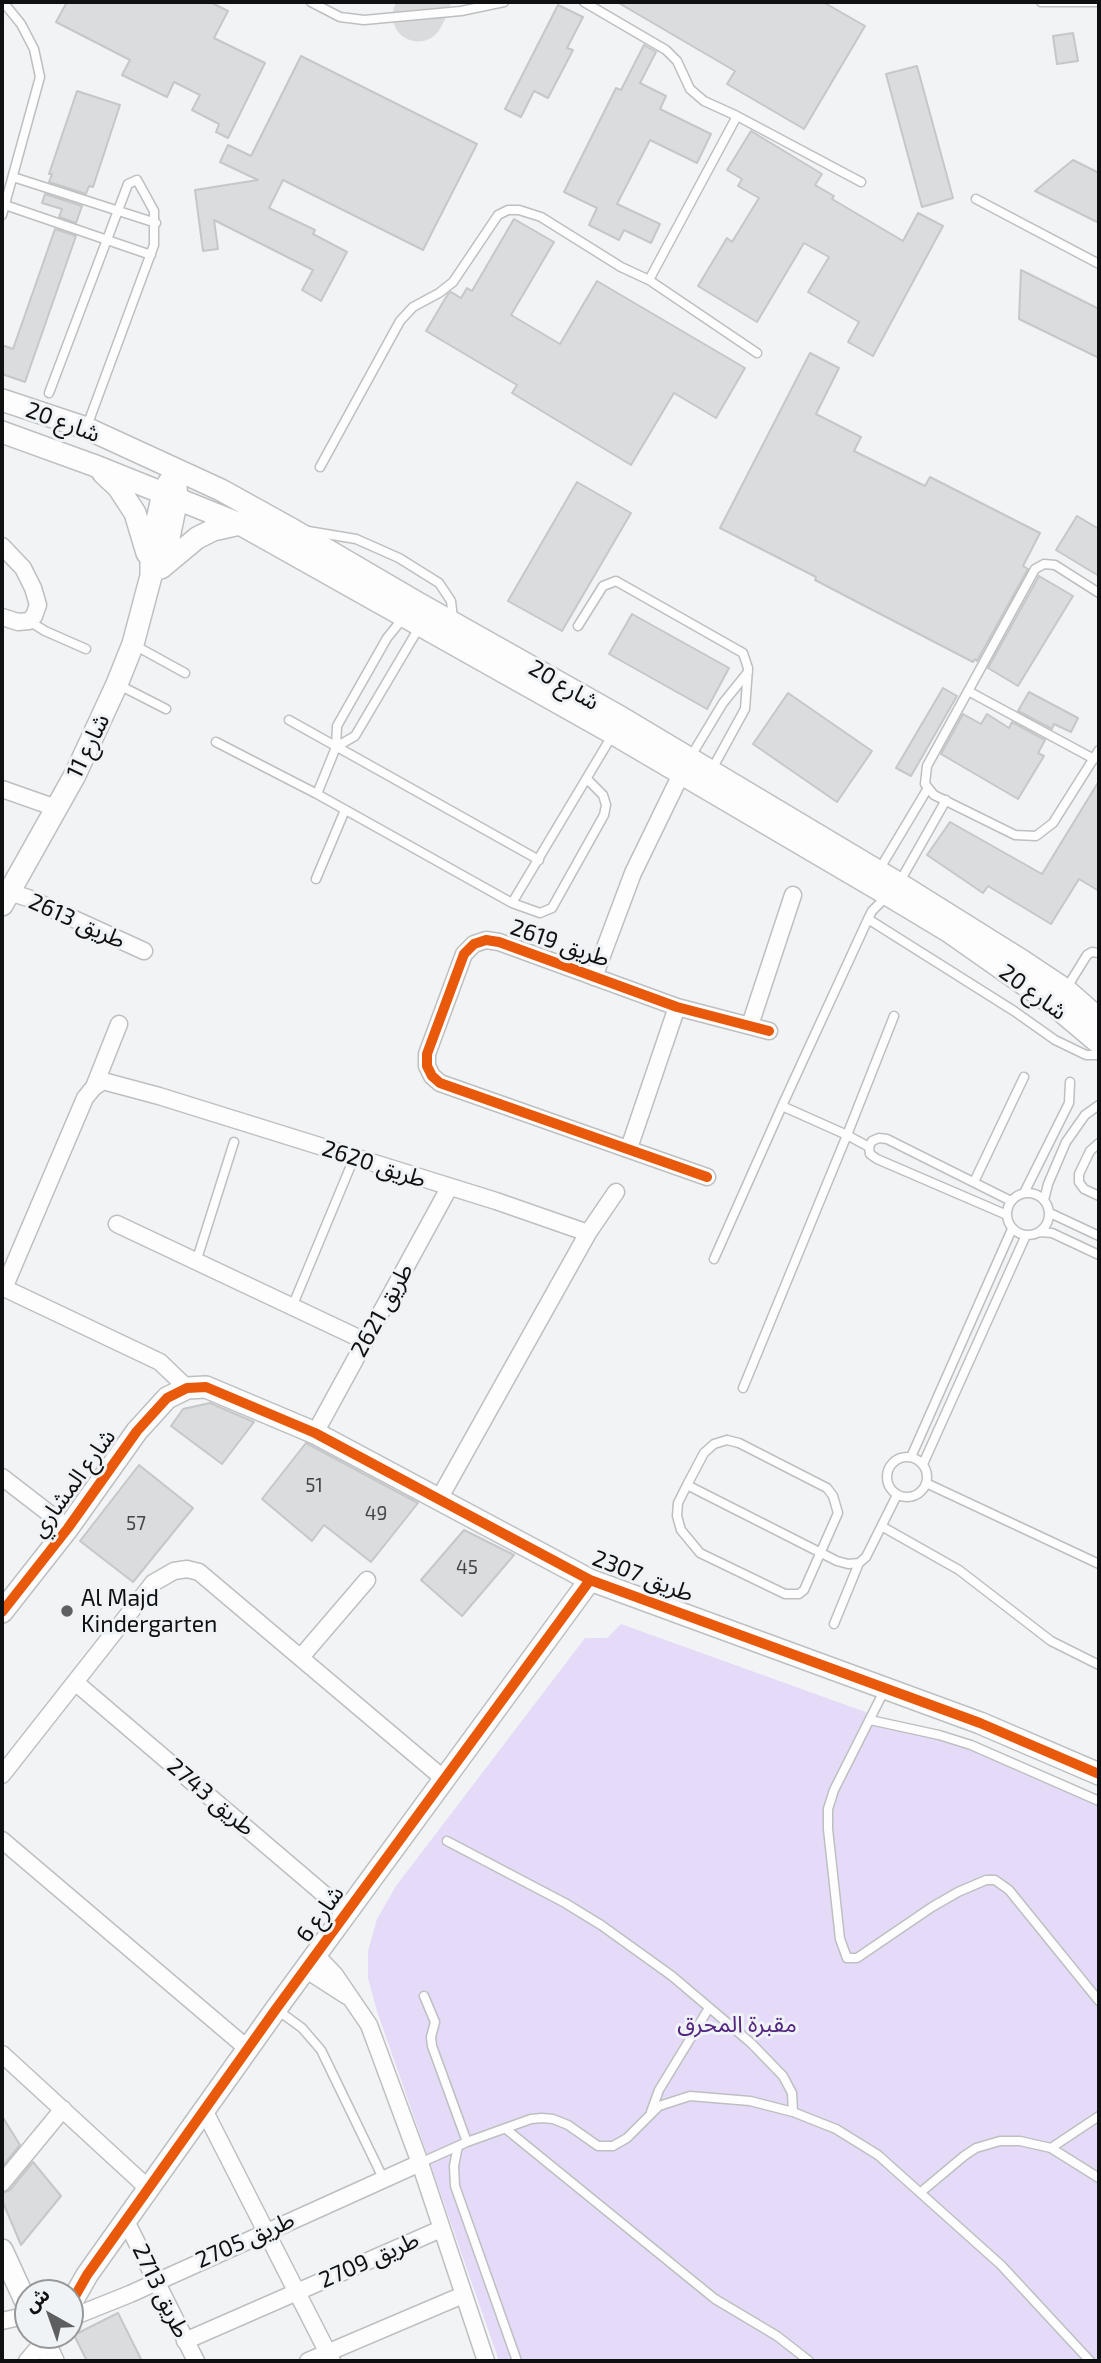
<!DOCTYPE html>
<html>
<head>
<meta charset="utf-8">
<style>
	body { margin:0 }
	#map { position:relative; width:1101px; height:2363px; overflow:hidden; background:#f1f3f5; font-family:"Exo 2","Noto Sans Arabic",sans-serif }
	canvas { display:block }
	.frame { position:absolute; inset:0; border:4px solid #0f1011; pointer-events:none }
	.north { position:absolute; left:14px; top:2279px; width:70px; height:70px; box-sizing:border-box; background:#f0f3f6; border:2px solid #96989a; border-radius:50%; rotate:320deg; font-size:19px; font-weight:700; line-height:28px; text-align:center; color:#0f1011 }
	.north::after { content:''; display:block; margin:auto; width:24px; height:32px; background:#5e5f61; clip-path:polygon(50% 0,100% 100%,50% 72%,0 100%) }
</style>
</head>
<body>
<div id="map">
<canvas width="1101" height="2363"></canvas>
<div class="frame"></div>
<div class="north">ش</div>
</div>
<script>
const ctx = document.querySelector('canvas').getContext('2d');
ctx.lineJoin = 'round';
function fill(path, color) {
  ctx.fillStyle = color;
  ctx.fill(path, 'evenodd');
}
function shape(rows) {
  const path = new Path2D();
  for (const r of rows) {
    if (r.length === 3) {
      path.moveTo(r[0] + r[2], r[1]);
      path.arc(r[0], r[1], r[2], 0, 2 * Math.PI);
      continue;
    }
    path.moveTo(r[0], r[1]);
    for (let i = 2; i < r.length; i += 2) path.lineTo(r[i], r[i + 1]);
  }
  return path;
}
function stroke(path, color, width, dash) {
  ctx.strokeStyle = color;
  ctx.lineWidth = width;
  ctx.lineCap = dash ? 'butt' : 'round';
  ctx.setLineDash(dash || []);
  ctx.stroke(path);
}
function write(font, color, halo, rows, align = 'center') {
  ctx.font = font + ' "Exo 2","Noto Sans Arabic",sans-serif';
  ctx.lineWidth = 6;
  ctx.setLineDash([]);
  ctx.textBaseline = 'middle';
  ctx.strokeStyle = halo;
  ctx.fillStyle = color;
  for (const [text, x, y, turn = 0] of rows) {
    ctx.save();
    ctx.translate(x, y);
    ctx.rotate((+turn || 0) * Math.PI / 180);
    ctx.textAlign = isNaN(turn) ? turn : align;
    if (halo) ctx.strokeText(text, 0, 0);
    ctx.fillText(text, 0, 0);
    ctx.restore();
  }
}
const green = shape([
	[621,1624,1024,1769,1099,1803,1099,2361,499,2361,377,2011,368,1978,368,1951,377,1919,396,1886,585,1638,607,1638]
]);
const taxiway = shape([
	[418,16,425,2]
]);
const building = shape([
	[67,2,210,2,228,11,214,38,265,63,228,138,216,132,219,124,192,110,200,95,174,82,167,97,122,75,130,60,56,22,67,2],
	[617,2,823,2,865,26,804,129,727,84,735,71,617,2],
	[558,5,583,17,567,48,573,50,548,98,534,91,521,117,505,109,558,5],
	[1073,33,1078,61,1057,64,1053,36,1073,33],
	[644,45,656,52,640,83,666,96,660,109,711,134,697,163,650,140,617,204,660,224,651,243,624,230,619,240,589,225,597,208,564,192,616,88,621,90,644,45],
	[301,56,477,144,423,250,283,180,269,208,315,230,313,234,347,252,321,301,302,290,313,270,214,220,218,249,203,251,195,190,258,180,220,162,228,145,251,156,301,56],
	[917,66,953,198,922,207,886,74,917,66],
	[77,91,120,105,93,187,89,186,86,194,49,182,52,174,49,174,77,91],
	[751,131,822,174,815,185,834,196,832,199,903,241,918,213,943,226,873,356,848,342,859,322,808,292,829,257,804,243,757,322,698,286,727,238,732,242,759,198,738,186,742,179,727,170,751,131],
	[1073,160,1099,173,1099,223,1035,191,1073,160],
	[45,194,82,206,76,223,59,217,62,209,42,203,45,194],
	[514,219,554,242,511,315,560,344,597,281,745,368,716,418,674,393,631,465,512,393,517,385,426,331,448,294,451,292,461,298,467,288,472,291,514,219],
	[55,229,76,236,25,382,2,374,2,345,13,349,55,229],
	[1021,270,1099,309,1099,358,1019,319,1021,270],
	[810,353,839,368,816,414,861,437,854,451,925,486,930,477,1040,533,1023,566,1028,569,977,661,975,659,973,662,863,605,815,580,816,577,720,528,810,353],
	[577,482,631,513,562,631,508,601,577,482],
	[1077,516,1099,529,1099,576,1056,550,1077,516],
	[1039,576,1073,596,1018,686,988,668,1039,576],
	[632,614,729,668,707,709,609,654,632,614],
	[943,688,957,696,911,776,896,768,943,688],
	[1029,692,1078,718,1071,732,1054,724,1052,729,1018,711,1029,692],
	[788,693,872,751,837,802,753,744,788,693],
	[963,714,981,724,987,714,1009,728,1012,722,1045,740,1038,753,1044,756,1018,799,941,754,963,714],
	[1099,781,1099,891,1079,879,1051,924,988,886,983,893,927,855,950,822,1042,874,1099,781],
	[210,1403,254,1422,222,1464,171,1426,183,1409,210,1403],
	[306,1443,418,1503,371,1562,324,1525,312,1541,262,1499,306,1443],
	[139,1465,193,1508,133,1582,80,1541,139,1465],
	[464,1530,514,1555,462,1616,421,1580,464,1530],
	[2,2116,20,2145,2,2167,2,2116],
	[33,2162,61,2196,21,2245,2,2200,2,2193,10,2190,33,2162],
	[118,2313,142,2361,87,2361,74,2335,118,2313]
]);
const lane = shape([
	[311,2,340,17,364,20,461,11,504,2],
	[584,2,666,50,677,61,690,89,704,101,737,116,861,182],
	[1041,2,1099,2],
	[13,177,156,223],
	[976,199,1099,264],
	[5,205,151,255],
	[2,215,40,77,34,49,21,24,3,2],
	[649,280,737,116],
	[49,393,128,184,137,180,154,211,154,245,87,426],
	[320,467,400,321,413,307,439,293,453,282,498,215,508,210,519,210,541,217,621,267,649,280,757,353],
	[308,531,356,539,399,558,439,583,451,601,453,619],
	[1099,593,1055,565,1044,564,1035,569,927,766,925,784,934,795,1015,835,1036,836,1053,823,1099,750],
	[29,621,45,631,86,649],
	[578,626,603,586,616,581,743,653,748,668,745,709,711,771],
	[136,646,185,673],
	[117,684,166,709],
	[968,691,1094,759],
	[289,720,539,860],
	[216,742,317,794,512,903,540,913,552,908,604,815,606,805,603,795,588,780],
	[336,747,355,736,420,626],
	[691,756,723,703,748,672],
	[317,794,336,747,337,726,387,638,404,617],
	[879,870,928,788],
	[316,879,345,810],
	[899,883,946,800],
	[512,903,613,734],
	[868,919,1014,1011,1055,1040,1086,1055,1099,1055],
	[1066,989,1087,955,1092,952,1099,953],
	[782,1106,847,1135,894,1016],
	[1099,1143,1090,1151,1079,1174,1079,1182,1084,1189,1099,1196],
	[974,1182,1024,1077],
	[1028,1214,21],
	[1024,1193,1069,1103,1070,1082],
	[1044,1200,1048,1184,1066,1142,1085,1115,1099,1105],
	[1050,1213,1099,1236],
	[1007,1215,877,1159,870,1154,869,1147,872,1141,879,1138,887,1139,1011,1201],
	[1040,1232,1052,1233,1099,1255],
	[714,1259,782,1106,868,919,872,911,888,895],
	[196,1262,234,1142],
	[292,1307,354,1158],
	[743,1388,847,1135,869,1147],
	[727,1440,739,1443,827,1488,833,1496,838,1513,804,1590,799,1594,785,1594,700,1553,681,1530,677,1516,678,1503,687,1485,704,1453,714,1444,727,1440],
	[907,1477,20],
	[911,1457,1012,1229],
	[923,1464,1026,1235],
	[926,1483,1099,1564],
	[687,1485,837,1561,848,1564,859,1563,866,1557,897,1495],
	[883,1527,959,1570,1051,1641,1099,1665],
	[834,1624,859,1563],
	[884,1691,834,1790,828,1809,828,1829,840,1939,847,1958,857,1958,932,1907,958,1892,986,1880,995,1880,1009,1890,1099,2001],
	[870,1720,939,1735,971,1745,1099,1801],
	[447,1841,565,1903,601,1925,672,1976,751,2043,783,2076,792,2093,793,2112],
	[424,1996,435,2022,431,2037,432,2046,467,2142],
	[276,2009,302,2028,321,2050,383,2178],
	[651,2112,659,2090,709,2008],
	[506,2129,715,2299,777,2336,809,2361],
	[458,2146,454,2166,455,2186,517,2361],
	[1051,2148,1099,2116],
	[420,2163,467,2142,531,2119,542,2118,553,2119,568,2125,598,2146,613,2146,627,2138,659,2106,690,2096,750,2101,793,2112,836,2129,878,2155,1001,2265,1090,2361],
	[921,2192,964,2156,976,2148,1000,2141,1020,2141,1051,2148,1099,2178]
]);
const street = shape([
	[2,546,23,568,33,588,38,605,34,616,29,621,18,622,2,617],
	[2,789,56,808],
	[9,892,28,898,144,951],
	[594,977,633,873,686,764],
	[750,1025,793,895],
	[94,1087,119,1024],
	[629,1148,677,1007],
	[707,1177,440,1083,432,1076,427,1066,427,1054,464,954,474,944,486,940,499,942,677,1007,769,1031],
	[117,1224,365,1341],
	[2,1287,160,1362,187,1388],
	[4,1288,85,1098,94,1087,103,1081,159,1096,496,1201,588,1233],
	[315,1433,449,1188],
	[2,1477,68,1528],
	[439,1499,588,1233,616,1192],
	[301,1657,367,1580],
	[75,1682,346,1913],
	[2,1775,153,1583,174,1571,187,1569,199,1572,444,1779],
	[2,1840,248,2049],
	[316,1955,335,1975,369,2025,420,2163,486,2361],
	[305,1969,347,1996],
	[2,2054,149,2189],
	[204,2110,332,2361],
	[2,2183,63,2109],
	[126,2221,196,2361],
	[70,2318,130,2294,420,2163],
	[2,2321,28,2315],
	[185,2341,441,2229],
	[27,2361,44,2341],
	[308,2361,463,2295]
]);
const secondary = shape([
	[2,400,86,428,221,490,295,531,418,603,622,718,898,883,1024,962,1066,990,1099,1019],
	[2,432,93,465,240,524,614,734,888,895,948,931,1055,1006,1099,1043],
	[103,473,118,487,135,513,147,553],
	[161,568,197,538,213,530,240,524],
	[151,576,166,552,177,499,176,487],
	[2,905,75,775,117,684,133,644,151,576,151,547,163,493,169,482],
	[2,1612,68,1528,137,1431,167,1398,187,1388,206,1387,315,1433,590,1580,980,1723,1099,1774],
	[2,2250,28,2307],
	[70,2305,87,2275,276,2009,590,1580],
	[41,2335,53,2361]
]);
const cycleway = shape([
	[707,1177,440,1083,432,1076,427,1066,427,1054,464,954,474,944,486,940,499,942,677,1007,769,1031],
	[2,1612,68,1528,137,1431,167,1398,187,1388,206,1387,315,1433,590,1580,980,1723,1099,1774],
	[70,2305,87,2275,276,2009,590,1580]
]);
const markers = [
	[67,1611,7,"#5e5f61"]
];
const numberNames = [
	["51",314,1486],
	["49",376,1514],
	["57",136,1524],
	["45",467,1568]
];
const streetNames = [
	["شارع 20",63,422,20],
	["شارع 20",564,685,30],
	["شارع 11",88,746,-64],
	["طريق 2613",77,921,24],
	["طريق 2619",560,943,19],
	["شارع 20",1033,992,36],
	["طريق 2620",374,1164,18],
	["طريق 2621",382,1310,-61],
	["شارع المشاري",73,1483,-54],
	["طريق 2307",643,1576,21],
	["طريق 2743",211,1797,40],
	["شارع 6",320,1914,-54],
	["طريق 2705",245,2240,-24],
	["طريق 2709",369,2260,-24],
	["طريق 2713",161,2291,64]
];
const poiNames = [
	["Al Majd",81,1598],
	["Kindergarten",81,1624]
];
const parkNames = [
	["مقبرة المحرق",737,2024]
];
fill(green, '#e5dbf8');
stroke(taxiway, '#dadbdd', 51);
fill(building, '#dbdcdd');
stroke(building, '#c6c7c8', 2);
stroke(lane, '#bdbfc0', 11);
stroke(street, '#bdbfc0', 19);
stroke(secondary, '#bdbfc0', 24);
stroke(lane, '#fdfdfe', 8);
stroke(street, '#fdfdfe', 16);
stroke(secondary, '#fdfdfe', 21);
stroke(cycleway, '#e8590c', 10);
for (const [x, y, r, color] of markers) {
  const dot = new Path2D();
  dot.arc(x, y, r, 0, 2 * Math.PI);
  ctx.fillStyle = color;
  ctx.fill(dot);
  stroke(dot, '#f0f3f6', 2.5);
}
write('19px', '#444546', null, numberNames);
write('23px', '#0f1011', '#f0f3f6', streetNames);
write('23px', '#0f1011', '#f0f3f6', poiNames, 'left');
write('23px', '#532580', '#f0f3f6', parkNames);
</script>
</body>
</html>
